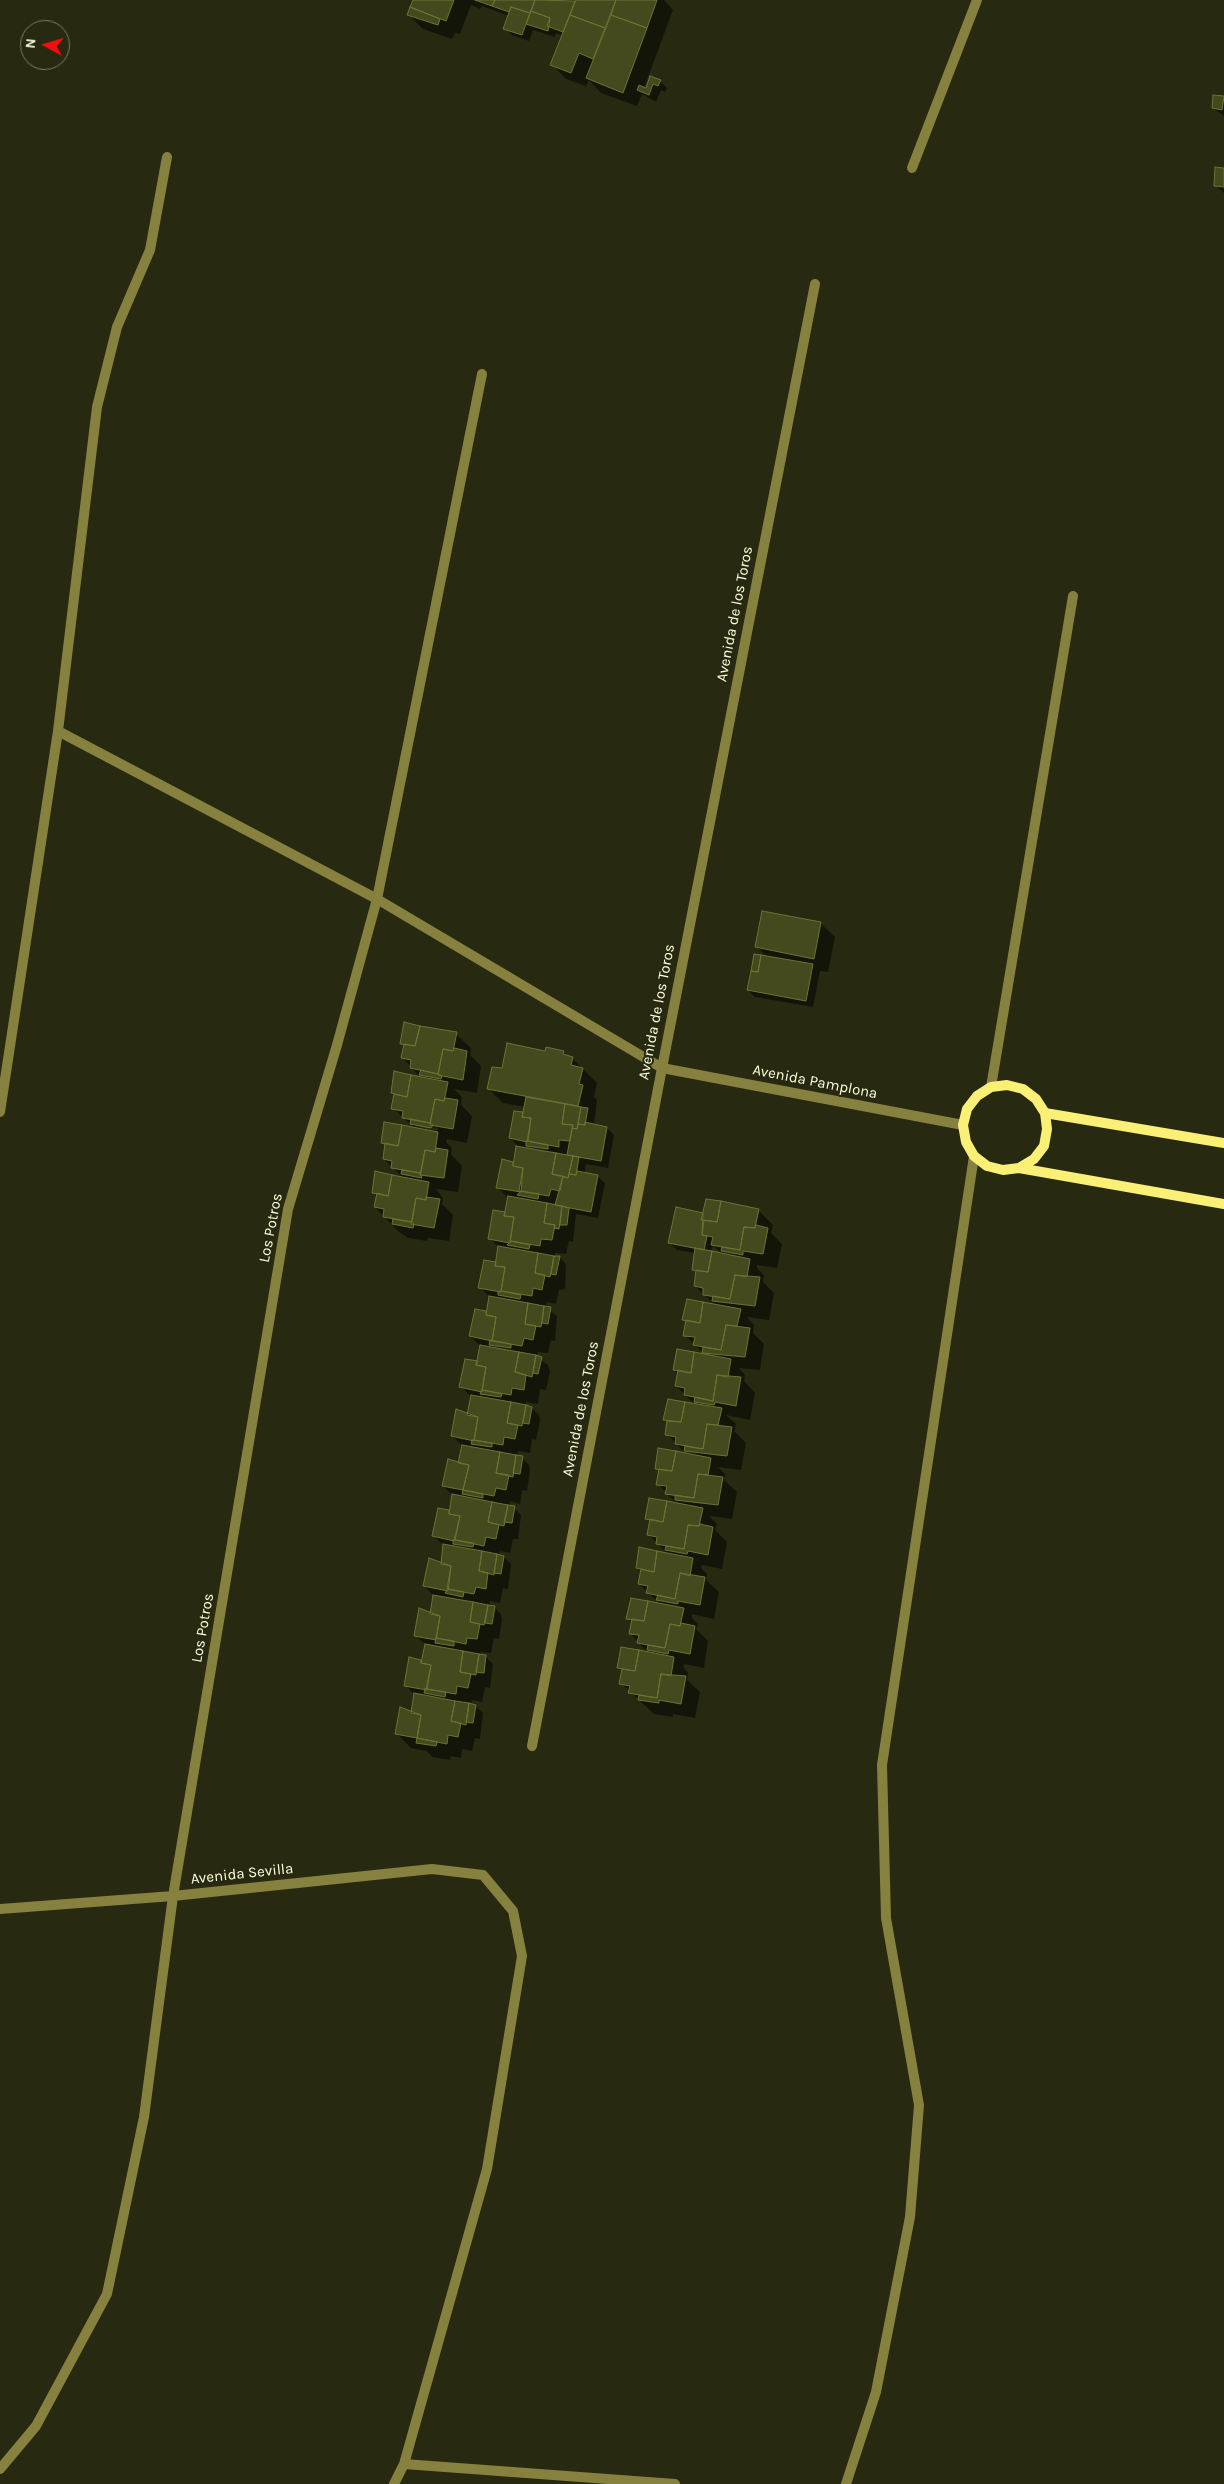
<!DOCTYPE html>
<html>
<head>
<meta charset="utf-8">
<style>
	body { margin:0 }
	#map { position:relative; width:1224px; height:2484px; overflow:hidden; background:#272911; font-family:Karla,sans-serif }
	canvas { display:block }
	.north { position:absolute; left:20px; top:20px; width:50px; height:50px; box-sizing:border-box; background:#272911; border:1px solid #7d7e62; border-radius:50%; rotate:276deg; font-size:14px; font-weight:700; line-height:20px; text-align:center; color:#fdfedb }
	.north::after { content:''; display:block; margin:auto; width:18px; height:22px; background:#f60f0f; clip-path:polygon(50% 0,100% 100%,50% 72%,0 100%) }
</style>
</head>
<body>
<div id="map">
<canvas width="1224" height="2484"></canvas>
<div class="north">N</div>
</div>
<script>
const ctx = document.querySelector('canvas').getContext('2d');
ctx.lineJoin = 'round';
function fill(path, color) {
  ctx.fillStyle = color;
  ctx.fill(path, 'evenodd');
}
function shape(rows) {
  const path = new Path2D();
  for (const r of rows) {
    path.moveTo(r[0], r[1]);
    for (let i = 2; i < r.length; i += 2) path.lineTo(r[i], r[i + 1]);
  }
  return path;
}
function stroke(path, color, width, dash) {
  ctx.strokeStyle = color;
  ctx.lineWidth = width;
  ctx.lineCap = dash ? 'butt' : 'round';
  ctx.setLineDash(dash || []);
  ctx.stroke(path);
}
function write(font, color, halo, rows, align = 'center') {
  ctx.font = font + ' Karla,sans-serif';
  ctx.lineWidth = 4;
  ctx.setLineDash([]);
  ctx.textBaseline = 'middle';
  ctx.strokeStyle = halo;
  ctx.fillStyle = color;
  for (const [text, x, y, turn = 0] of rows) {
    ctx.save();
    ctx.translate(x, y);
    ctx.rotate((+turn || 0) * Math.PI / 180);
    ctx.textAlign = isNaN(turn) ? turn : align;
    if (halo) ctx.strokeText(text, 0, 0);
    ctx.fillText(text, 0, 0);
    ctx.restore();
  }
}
const shadow = shape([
	[414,0,664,0,673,10,644,88,647,89,651,78,660,81,667,88,665,92,661,90,656,102,642,94,637,106,601,93,589,80,586,86,566,79,552,64,563,36,556,33,555,37,533,30,529,41,512,35,505,28,509,16,482,6,480,9,471,5,460,34,455,33,452,39,423,29,409,15],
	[1223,97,1224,98,1224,116,1213,108],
	[1224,169,1224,193,1215,185],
	[820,923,835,937,828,972,820,971,813,1007,755,997,748,990,767,957,757,947],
	[456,1034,471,1048,470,1055,481,1066,477,1093,454,1089,462,1097,461,1105,472,1116,467,1143,447,1139,446,1142,452,1148,451,1154,462,1166,458,1192,436,1189,443,1198,442,1204,453,1215,449,1241,428,1238,427,1241,408,1238,398,1231,375,1207,377,1197,373,1193,403,1178,384,1159,386,1146,383,1142,415,1129,393,1108,395,1096,392,1093,421,1078,403,1058,405,1047,401,1043],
	[414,1124,438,1128,437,1131,417,1127],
	[563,1052,572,1058,597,1083,594,1097,597,1100,594,1125,607,1128,614,1135,608,1168,586,1164,585,1170,586,1174,597,1176,605,1183,598,1218,576,1214,573,1242,569,1241,566,1254,555,1253,555,1257,559,1257,566,1264,565,1289,559,1290,556,1304,547,1302,546,1308,557,1316,555,1341,551,1340,548,1353,538,1352,537,1357,548,1365,550,1371,546,1390,540,1389,538,1404,526,1402,526,1406,531,1408,539,1415,540,1421,536,1440,532,1439,530,1453,518,1451,517,1457,522,1458,529,1465,530,1471,527,1491,522,1490,520,1504,510,1501,509,1507,514,1508,521,1515,518,1539,513,1539,510,1553,500,1551,499,1556,504,1557,511,1564,508,1589,503,1588,500,1603,490,1601,489,1606,494,1607,501,1614,502,1620,499,1639,494,1638,491,1653,481,1652,480,1656,486,1657,493,1664,490,1688,485,1687,482,1702,472,1700,471,1705,475,1706,483,1713,480,1739,475,1738,472,1751,462,1749,461,1758,451,1756,450,1760,432,1757,427,1751,411,1748,397,1734,401,1709,412,1711,415,1695,405,1685,410,1659,422,1661,426,1645,415,1635,420,1610,431,1612,434,1596,424,1586,430,1560,442,1562,444,1546,434,1536,439,1509,450,1512,453,1496,443,1486,460,1462,463,1446,452,1436,457,1410,468,1413,471,1397,461,1386,479,1363,481,1347,470,1336,476,1310,487,1313,490,1298,480,1287,497,1264,499,1248,490,1238,506,1214,508,1198,498,1188,503,1161,514,1163,520,1148,510,1138,515,1112,525,1114,525,1107,503,1103,488,1088,503,1070,547,1053],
	[758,1210,773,1225,771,1233,782,1244,777,1268,757,1265,757,1268,764,1275,763,1282,774,1293,769,1320,747,1317,754,1325,753,1333,764,1344,760,1370,739,1368,745,1375,744,1381,755,1393,750,1420,726,1415,736,1424,734,1431,746,1443,741,1470,718,1467,725,1474,724,1480,737,1492,732,1519,709,1516,717,1524,715,1530,727,1542,722,1569,702,1565,701,1568,707,1574,706,1580,719,1592,714,1619,692,1614,692,1618,698,1624,696,1629,708,1641,704,1668,684,1664,683,1667,688,1673,687,1680,700,1692,695,1718,673,1714,673,1717,654,1714,621,1683,623,1672,618,1667,649,1654,630,1633,632,1623,628,1618,660,1604,639,1584,641,1572,637,1568,668,1554,648,1534,651,1523,646,1518,678,1505,658,1484,660,1472,657,1469,687,1455,667,1434,668,1424,665,1420,695,1405,676,1386,678,1374,674,1370,705,1355,685,1335,687,1323,684,1320,716,1306,695,1286,697,1273,693,1270,696,1253,677,1250,670,1243,704,1214],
	[713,1245,723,1255,711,1253]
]);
const building = shape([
	[413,0,454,0,446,21,410,7,413,0],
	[475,0,495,0,492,6,475,0],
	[495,0,535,0,530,13,511,7,509,12,492,6,495,0],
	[535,0,575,1,563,32,547,26,550,18,531,11,535,0],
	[576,0,616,0,605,28,570,15,576,0],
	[616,0,657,0,647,28,611,15,616,0],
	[410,7,440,19,438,25,407,15,410,7],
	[511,7,530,13,522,35,503,29,511,7],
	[531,11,550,18,548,31,526,24,531,11],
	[570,15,605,28,593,59,579,53,571,73,550,65,570,15],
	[611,15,647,28,623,93,586,78,611,15],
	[650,76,661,80,658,86,653,84,649,95,637,90,639,85,646,88,650,76],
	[1213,95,1224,96,1222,110,1212,108,1213,95],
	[1215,167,1224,168,1224,187,1214,186,1215,167],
	[762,911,821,922,814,959,755,947,762,911],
	[754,954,761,955,758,972,751,971,754,954],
	[761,955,813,964,806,1001,747,990,751,971,758,972,761,955],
	[404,1022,420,1026,415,1046,400,1044,404,1022],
	[420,1026,457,1032,453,1051,443,1049,438,1074,410,1068,411,1060,401,1058,404,1044,415,1046,420,1026],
	[507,1043,545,1051,546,1047,564,1051,563,1054,573,1057,571,1065,583,1068,579,1084,583,1085,578,1106,487,1089,492,1067,502,1068,507,1043],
	[454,1048,467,1051,463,1080,438,1075,443,1049,453,1051,454,1048],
	[421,1070,438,1074,442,1076,441,1079,419,1075,421,1070],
	[394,1071,411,1075,407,1097,391,1093,394,1071],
	[411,1075,448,1082,444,1101,435,1099,430,1123,402,1118,403,1111,391,1109,394,1094,407,1097,411,1075],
	[526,1097,565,1104,562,1124,573,1125,570,1141,559,1140,559,1147,528,1141,531,1118,522,1117,526,1097],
	[445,1098,458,1100,453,1129,430,1125,435,1099,444,1101,445,1098],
	[565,1104,581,1107,577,1129,572,1128,573,1125,562,1124,565,1104],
	[581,1107,588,1108,585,1125,578,1124,581,1107],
	[514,1111,523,1112,522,1117,531,1118,527,1142,509,1138,514,1111],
	[411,1119,430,1123,433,1125,431,1128,410,1124,411,1119],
	[384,1122,402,1125,398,1146,381,1143,384,1122],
	[585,1122,607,1127,601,1161,567,1155,572,1128,577,1129,578,1124,585,1125,585,1122],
	[402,1125,438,1132,435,1152,425,1150,421,1173,391,1168,392,1161,383,1159,385,1143,398,1146,402,1125],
	[526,1141,548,1145,548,1149,526,1146,526,1141],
	[516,1146,556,1153,552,1174,563,1176,560,1191,551,1189,549,1196,519,1191,523,1168,513,1166,516,1146],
	[436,1148,448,1150,444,1178,420,1175,425,1150,435,1152,436,1148],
	[556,1153,573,1156,568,1178,552,1174,556,1153],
	[573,1156,579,1157,576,1175,569,1174,573,1156],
	[502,1159,513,1162,513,1166,523,1168,521,1192,496,1188,502,1159],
	[402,1170,420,1173,422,1178,401,1174,402,1170],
	[375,1171,392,1175,388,1196,372,1193,375,1171],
	[577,1171,598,1175,591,1212,555,1205,563,1176,568,1178,569,1174,576,1175,577,1171],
	[392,1175,429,1182,426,1200,416,1198,412,1222,383,1217,384,1209,374,1207,377,1193,388,1196,392,1175],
	[521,1191,539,1194,538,1199,517,1195,521,1191],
	[508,1196,547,1203,544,1223,555,1225,552,1240,541,1239,540,1246,510,1241,514,1217,504,1216,508,1196],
	[426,1197,440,1199,434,1228,411,1224,416,1198,426,1200,426,1197],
	[706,1199,721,1201,717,1222,701,1220,706,1199],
	[721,1201,759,1209,755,1228,744,1227,740,1250,711,1245,713,1237,702,1235,704,1220,717,1222,721,1201],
	[547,1203,562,1206,559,1229,554,1228,555,1225,544,1223,547,1203],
	[562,1206,569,1208,567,1225,560,1225,562,1206],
	[676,1207,703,1213,702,1235,707,1236,704,1250,668,1243,676,1207],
	[493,1210,505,1212,504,1216,514,1217,510,1243,488,1239,493,1210],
	[393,1219,411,1222,414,1224,413,1228,392,1224,393,1219],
	[756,1225,768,1228,763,1254,743,1251,743,1255,721,1251,722,1247,740,1250,744,1227,755,1228,756,1225],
	[511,1241,530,1245,529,1249,507,1245,511,1241],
	[498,1246,538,1253,535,1273,545,1275,542,1290,533,1288,532,1296,501,1291,505,1267,495,1266,498,1246],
	[695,1248,712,1251,708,1272,692,1270,695,1248],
	[712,1251,750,1259,747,1277,735,1275,730,1299,703,1295,703,1288,694,1286,696,1270,708,1272,712,1251],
	[538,1253,554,1256,550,1277,535,1273,538,1253],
	[554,1256,560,1256,556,1275,551,1274,554,1256],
	[484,1260,496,1262,495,1266,505,1267,501,1292,478,1288,484,1260],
	[735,1275,760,1277,755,1306,712,1301,713,1296,730,1299,735,1275],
	[501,1291,521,1295,520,1299,498,1295,498,1292,501,1291],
	[489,1296,528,1303,525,1324,536,1326,533,1340,524,1338,522,1346,492,1341,496,1317,486,1315,489,1296],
	[687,1299,703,1302,700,1323,682,1320,687,1299],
	[703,1302,741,1309,737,1326,726,1325,721,1350,693,1345,695,1337,683,1336,686,1320,700,1323,703,1302],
	[528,1303,544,1306,541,1327,525,1324,528,1303],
	[544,1306,551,1307,548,1324,542,1323,544,1306],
	[475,1309,486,1311,486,1315,496,1317,492,1341,469,1336,475,1309],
	[726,1325,750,1328,745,1357,702,1353,703,1347,721,1350,726,1325],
	[490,1340,511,1344,511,1348,489,1345,490,1340],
	[480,1345,519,1352,515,1372,526,1375,524,1390,512,1388,511,1395,482,1390,486,1367,476,1365,480,1345],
	[677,1349,694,1352,691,1373,673,1370,677,1349],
	[519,1352,536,1355,532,1377,515,1372,519,1352],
	[694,1352,731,1359,728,1377,717,1375,713,1401,684,1395,685,1388,675,1386,678,1370,691,1373,694,1352],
	[536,1355,542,1357,538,1374,533,1373,536,1355],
	[465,1359,478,1361,476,1365,486,1367,482,1392,459,1387,465,1359],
	[717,1375,741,1377,736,1406,715,1402,714,1405,694,1402,695,1397,713,1401,717,1375],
	[482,1390,502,1394,501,1397,480,1394,482,1390],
	[471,1395,511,1402,507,1423,518,1425,515,1439,504,1437,503,1445,474,1440,478,1417,467,1415,471,1395],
	[668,1399,685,1402,681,1422,663,1420,668,1399],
	[511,1402,526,1405,522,1426,507,1423,511,1402],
	[685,1402,722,1408,718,1425,707,1424,703,1449,675,1444,676,1437,665,1435,667,1421,681,1422,685,1402],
	[526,1405,532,1407,529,1424,523,1423,526,1405],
	[456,1409,478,1417,474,1441,451,1436,456,1409],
	[707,1424,732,1427,727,1456,684,1451,685,1446,703,1449,707,1424],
	[472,1440,492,1443,492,1447,471,1444,472,1440],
	[462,1445,500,1452,496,1473,509,1475,506,1490,496,1488,494,1496,463,1490,469,1465,458,1463,462,1445],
	[658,1448,676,1451,672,1471,655,1469,658,1448],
	[676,1451,711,1458,708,1475,698,1474,694,1498,665,1494,667,1486,656,1485,659,1469,672,1471,676,1451],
	[500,1452,516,1455,513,1477,496,1473,500,1452],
	[516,1455,523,1456,520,1474,513,1473,516,1455],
	[448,1459,469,1465,463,1490,442,1486,448,1459],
	[698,1474,723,1477,718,1505,675,1500,675,1495,694,1498,698,1474],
	[463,1490,483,1494,483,1498,462,1494,463,1490],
	[452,1494,492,1502,488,1522,499,1525,496,1539,486,1537,484,1546,455,1540,460,1516,449,1514,452,1494],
	[649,1498,667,1501,663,1522,645,1519,649,1498],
	[667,1501,703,1508,699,1526,688,1525,684,1549,656,1544,657,1537,647,1535,650,1519,663,1522,667,1501],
	[492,1502,508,1505,504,1526,488,1522,492,1502],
	[508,1505,515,1506,512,1523,504,1522,508,1505],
	[438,1508,449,1510,449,1514,460,1516,454,1541,432,1536,438,1508],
	[700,1524,713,1527,708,1555,688,1551,687,1554,665,1550,666,1546,684,1549,688,1525,699,1526,700,1524],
	[453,1540,455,1540,474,1543,473,1547,453,1544,453,1540],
	[443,1544,482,1551,479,1571,488,1573,486,1589,476,1587,474,1594,447,1589,451,1566,441,1564,443,1544],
	[639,1547,657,1551,654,1572,636,1568,639,1547],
	[482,1551,497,1554,494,1575,479,1571,482,1551],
	[657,1551,693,1558,690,1576,680,1573,675,1599,646,1593,648,1586,638,1584,641,1569,654,1572,657,1551],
	[497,1554,504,1556,501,1574,494,1573,497,1554],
	[429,1558,451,1566,448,1591,423,1586,429,1558],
	[680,1573,705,1577,700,1605,678,1601,678,1604,656,1600,658,1595,675,1599,680,1573],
	[448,1589,464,1592,463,1597,445,1593,448,1589],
	[433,1595,473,1602,470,1622,480,1624,477,1639,467,1638,466,1644,436,1638,440,1616,430,1614,433,1595],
	[631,1598,648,1601,644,1621,626,1619,631,1598],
	[648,1601,684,1608,680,1626,670,1624,665,1648,637,1643,639,1635,629,1634,632,1619,644,1621,648,1601],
	[473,1602,488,1605,484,1625,470,1622,473,1602],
	[488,1605,495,1606,492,1624,485,1623,488,1605],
	[419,1608,440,1616,436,1640,414,1636,419,1608],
	[681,1623,695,1626,690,1654,669,1650,668,1654,647,1650,648,1645,665,1648,670,1624,680,1626,681,1623],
	[436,1638,454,1641,454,1646,435,1643,436,1638],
	[425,1644,463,1651,460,1672,471,1674,468,1688,457,1686,456,1694,426,1689,431,1665,421,1663,425,1644],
	[621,1647,639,1650,635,1671,617,1668,621,1647],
	[639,1650,674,1657,671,1676,661,1674,657,1698,628,1693,630,1686,619,1684,622,1669,635,1671,639,1650],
	[463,1651,479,1654,476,1675,460,1672,463,1651],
	[479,1654,486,1655,484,1673,476,1672,479,1654],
	[409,1657,421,1660,421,1663,431,1665,427,1690,404,1686,409,1657],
	[661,1674,686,1676,681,1704,659,1700,659,1703,638,1700,639,1695,657,1698,661,1674],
	[425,1689,427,1689,446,1692,445,1697,424,1693,425,1689],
	[414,1693,455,1701,451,1721,461,1723,458,1737,448,1735,447,1744,417,1738,421,1715,411,1713,414,1693],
	[455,1701,469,1703,466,1725,451,1721,455,1701],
	[469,1703,476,1705,473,1723,466,1722,469,1703],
	[400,1707,421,1715,417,1738,395,1734,400,1707],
	[417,1738,437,1742,436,1746,416,1743,417,1738]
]);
const street = shape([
	[167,157,150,250,117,327,97,407,58,731,377,899,662,1068,963,1125],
	[912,168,977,0],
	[991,1087,1073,596],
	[0,1112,58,731],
	[532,1746,662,1068,815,284],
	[0,1909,173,1896,432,1869,483,1875,513,1911,522,1956,487,2169,404,2464,394,2484],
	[404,2464,675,2484],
	[0,2469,36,2426,107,2294,144,2117,173,1896,288,1209,337,1045,377,899,482,374],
	[846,2484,876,2392,910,2217,919,2105,886,1918,882,1765,974,1156]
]);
const secondary = shape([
	[1045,1113,1224,1143],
	[1019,1168,1034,1159,1044,1146,1047,1129,1045,1113,1036,1099,1023,1089,1007,1085,991,1087,977,1096,967,1109,963,1125,966,1142,974,1156,987,1166,1003,1170,1019,1168,1224,1204]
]);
const streetNames = [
	["Avenida de los Toros",735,614,-79],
	["Avenida de los Toros",657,1012,-79],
	["Avenida Pamplona",815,1082,11],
	["Los Potros",271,1228,-79],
	["Avenida de los Toros",581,1409,-79],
	["Los Potros",203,1628,-80],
	["Avenida Sevilla",242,1874,-6]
];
fill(shadow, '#0007');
fill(building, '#45491e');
stroke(building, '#6d7431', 1);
stroke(street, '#86813e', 10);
stroke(secondary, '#faf076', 10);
write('15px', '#fdfedb', '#272911', streetNames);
</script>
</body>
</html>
